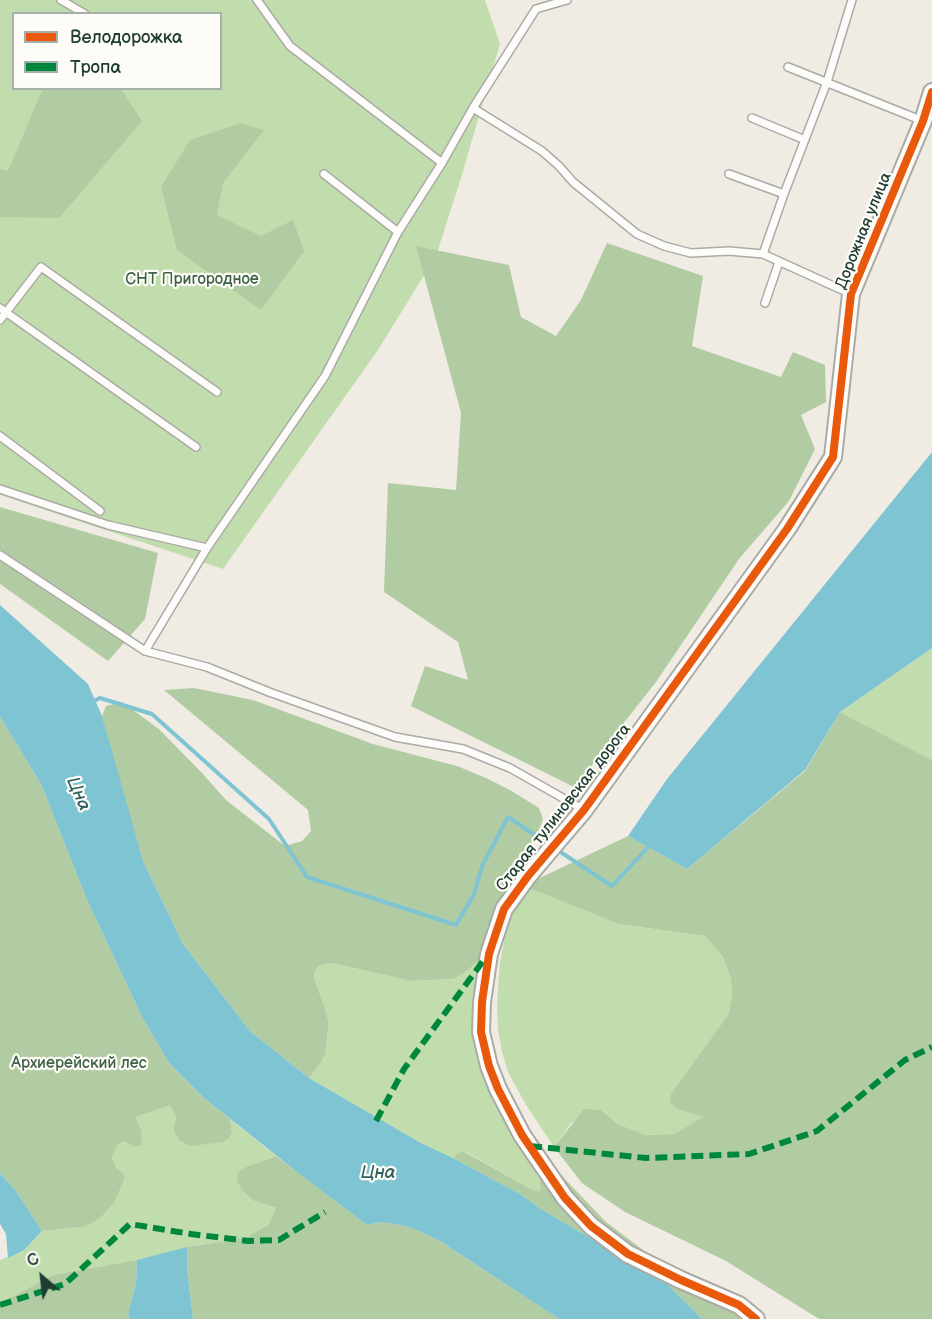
<!DOCTYPE html>
<html>
<head>
<meta charset="utf-8">
<style>
	body { margin:0 }
	#map { position:relative; width:932px; height:1319px; overflow:hidden; background:#f1ece3; font-family:"Balsamiq Sans",sans-serif }
	canvas { display:block }
	.legend { position:absolute; left:12px; top:12px; width:210px; height:78px; box-sizing:border-box; background:#fdfcf7; border:2px solid #a4b0a9; margin:0; padding:8px 10px; list-style:none; font-size:18px; color:#1f3d34 }
	.legend li { display:flex; align-items:center; gap:12px; height:30px }
	.legend b { width:30px; border:2px solid #a4b0a9 }
	.north { position:absolute; left:12px; top:1247px; width:60px; height:60px; -webkit-text-stroke:4px #fdfcf7; paint-order:stroke; rotate:332deg; font-size:16px; font-weight:700; line-height:24px; text-align:center; color:#1f3d34 }
	.north::after { content:''; display:block; margin:auto; width:21px; height:27px; background:#1f3d34; clip-path:polygon(50% 0,100% 100%,50% 72%,0 100%) }
</style>
</head>
<body>
<div id="map">
<canvas width="932" height="1319"></canvas>
<ul class="legend">
<li><b style="height:8px;background:#e8590c"></b>Велодорожка</li>
<li><b style="height:8px;background:#00873e"></b>Тропа</li>
</ul>
<div class="north">С</div>
</div>
<script>
const ctx = document.querySelector('canvas').getContext('2d');
ctx.lineJoin = 'round';
function fill(path, color) {
  ctx.fillStyle = color;
  ctx.fill(path, 'evenodd');
}
function shape(rows) {
  const path = new Path2D();
  for (const r of rows) {
    path.moveTo(r[0], r[1]);
    for (let i = 2; i < r.length; i += 2) path.lineTo(r[i], r[i + 1]);
  }
  return path;
}
function stroke(path, color, width, dash) {
  ctx.strokeStyle = color;
  ctx.lineWidth = width;
  ctx.lineCap = dash ? 'butt' : 'round';
  ctx.setLineDash(dash || []);
  ctx.stroke(path);
}
function write(font, color, halo, rows, align = 'center') {
  ctx.font = font + ' "Balsamiq Sans",sans-serif';
  ctx.lineWidth = 4.5;
  ctx.setLineDash([]);
  ctx.textBaseline = 'middle';
  ctx.strokeStyle = halo;
  ctx.fillStyle = color;
  for (const [text, x, y, turn = 0] of rows) {
    ctx.save();
    ctx.translate(x, y);
    ctx.rotate((+turn || 0) * Math.PI / 180);
    ctx.textAlign = isNaN(turn) ? turn : align;
    if (halo) ctx.strokeText(text, 0, 0);
    ctx.fillText(text, 0, 0);
    ctx.restore();
  }
}
const green = shape([
	[0,0,485,0,500,44,461,178,436,256,378,350,223,569,0,495],
	[14,14,220,14,220,88,14,88],
	[932,648,932,760,840,712],
	[523,886,618,924,705,936,723,957,731,979,732,997,728,1015,672,1094,670,1103,679,1109,704,1117,674,1134,646,1135,618,1124,601,1110,572,1122,554,1147,526,1105,508,1072,502,1052,498,1029,497,1002,500,962,512,901],
	[491,950,486,989,489,1052,502,1087,529,1132,563,1177,554,1176,540,1186,540,1193,531,1189,466,1152,463,1151,455,1157,455,1159,421,1143,309,1078,320,1064,325,1055,329,1024,325,1008,314,978,315,971,318,967,325,964,332,963,411,981,453,979],
	[170,1104,176,1117,174,1127,232,1132,230,1119,276,1156,248,1166,254,1201,276,1208,268,1225,245,1238,187,1247,163,1254,127,1262,53,1275,0,1303,0,1260,24,1250,42,1231,82,1227,117,1169,112,1158,117,1146,123,1141,135,1147,135,1117]
]);
const forest = shape([
	[43,88,121,89,142,121,59,218,0,217,0,169,8,171],
	[241,123,264,130,223,183,217,215,261,236,293,220,304,251,261,310,177,250,161,187,190,140],
	[607,243,703,276,692,346,781,377,793,352,825,365,826,402,801,415,815,449,789,501,739,559,656,682,604,748,576,788,411,706,425,666,468,680,458,642,384,592,388,483,456,490,461,413,416,246,509,265,521,317,556,336,581,300],
	[0,507,158,553,145,619,108,661,0,584],
	[194,688,253,700,373,744,457,766,486,778,510,790,539,808,543,819,540,828,509,884,497,913,491,950,465,972,453,979,411,981,332,963,325,964,318,967,315,971,314,978,325,1008,329,1024,325,1055,320,1064,309,1078,250,1031,183,944,143,861,116,771,102,716,106,706,122,702,159,729,202,773,226,800,285,846,302,841,311,831,308,810,164,690],
	[840,712,932,760,932,1319,819,1319,726,1261,625,1212,582,1183,554,1147,584,1109,601,1110,618,1124,646,1135,674,1134,703,1117,678,1109,670,1103,671,1094,728,1015,732,997,731,979,723,957,705,936,618,924,523,886,628,836,687,869,805,771],
	[0,717,41,784,87,900,142,1017,169,1063,204,1098,230,1119,232,1132,229,1138,223,1142,191,1146,180,1141,175,1133,174,1127,176,1117,170,1105,135,1117,141,1130,142,1138,141,1145,135,1147,123,1141,117,1146,112,1158,117,1169,123,1173,124,1179,115,1201,102,1216,92,1223,82,1227,42,1231,15,1190,0,1173],
	[463,1151,531,1189,540,1192,541,1174,563,1177,606,1222,651,1256,760,1319,702,1319,664,1281,541,1209,520,1194,455,1159,455,1157,457,1154],
	[276,1156,367,1225,382,1222,410,1227,440,1241,559,1319,193,1319,187,1269,187,1247,245,1238,268,1225,276,1208,254,1201,242,1190,237,1180,238,1172,248,1166],
	[137,1260,136,1283,128,1314,130,1319,0,1319,0,1303,53,1275]
]);
const water = shape([
	[932,452,932,648,840,712,805,770,687,869,628,836,667,779],
	[0,605,88,684,102,716,143,861,183,944,250,1031,309,1078,421,1143,455,1159,520,1194,541,1209,664,1281,702,1319,559,1319,440,1241,410,1227,382,1222,367,1225,302,1176,204,1098,169,1063,142,1017,87,900,41,784,0,717],
	[0,1173,15,1190,42,1231,24,1250,8,1258,6,1234,0,1224],
	[187,1247,187,1269,193,1319,130,1319,128,1314,136,1283,137,1260]
]);
const stream = shape([
	[92,702,100,698,152,714,269,819,307,877,456,925,474,894,482,866,508,817,544,841],
	[562,853,612,886,650,845]
]);
const service = shape([
	[61,0,85,14],
	[257,0,290,46,442,163],
	[788,67,923,121],
	[473,108,542,151,559,166,573,182,637,234,664,246,691,253,729,251,763,254,851,294],
	[752,118,805,140],
	[324,174,398,232],
	[729,174,784,194],
	[763,254,784,194,827,82,852,0],
	[765,303,779,262],
	[0,308,196,447],
	[0,320,41,267,217,392],
	[0,436,100,511],
	[0,489,108,525,207,548,325,376,398,232,442,163,473,108,536,9,567,0],
	[0,555,145,651,207,667,269,692,395,737,463,749,510,768,584,810],
	[145,651,207,548]
]);
const tertiary = shape([
	[756,1319,739,1305,681,1280,628,1254,591,1226,565,1198,522,1135,498,1089,489,1066,481,1032,482,1002,489,954,504,909,528,876,584,810,787,529,833,457,851,294,923,121,932,92]
]);
const quiet = shape([
	[376,1121,404,1069,486,957],
	[530,1146,646,1158,749,1154,817,1131,905,1060,932,1047],
	[0,1305,65,1284,130,1224,191,1234,248,1241,279,1240,325,1212]
]);
const cycleway = shape([
	[756,1319,739,1305,681,1280,628,1254,591,1226,565,1198,522,1135,498,1089,489,1066,481,1032,482,1002,489,954,504,909,528,876,584,810,787,529,833,457,851,294,923,121,932,92]
]);
const streetNames = [
	["Дорожная улица",864,231,-68],
	["Старая тулиновская дорога",564,808,-52]
];
const parkNames = [
	["СНТ Пригородное",192,280],
	["Архиерейский лес",79,1064]
];
const waterNames = [
	["Цна",78,794,66],
	["Цна",378,1173]
];
fill(green, '#c2ddad');
fill(forest, '#b1cca3');
fill(water, '#7ec4d2');
stroke(stream, '#7ec4d2', 4);
stroke(service, '#aaaba5', 10);
stroke(tertiary, '#aaaba5', 20);
stroke(service, '#fdfcfb', 7);
stroke(tertiary, '#fdfcfb', 16);
stroke(quiet, '#00873e', 6, [12, 6]);
stroke(cycleway, '#e8590c', 8);
write('16px', '#1f3d34', '#fdfcf7', streetNames);
write('16px', '#3e6247', '#fdfcf7', parkNames);
write('italic 18px', '#2d6061', '#fdfcf7', waterNames);
</script>
</body>
</html>
